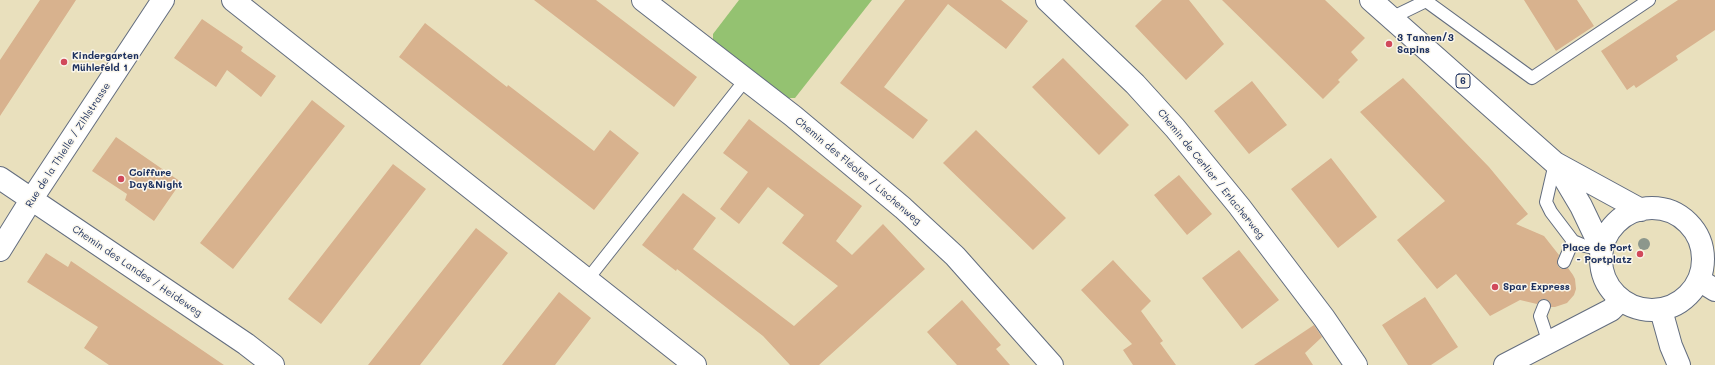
<!DOCTYPE html>
<html>
<head>
<meta charset="utf-8">
<style>
	body { margin:0 }
	canvas { display:block; background:#e9e0bd }
</style>
</head>
<body>
<canvas width="1715" height="365"></canvas>
<script>
const ctx = document.querySelector('canvas').getContext('2d');
ctx.lineJoin = 'round';
function fill(path, color) {
  ctx.fillStyle = color;
  ctx.fill(path, 'evenodd');
}
function shape(rows) {
  const path = new Path2D();
  for (const r of rows) {
    if (r.length === 3) {
      path.moveTo(r[0] + r[2], r[1]);
      path.arc(r[0], r[1], r[2], 0, 2 * Math.PI);
      continue;
    }
    path.moveTo(r[0], r[1]);
    for (let i = 2; i < r.length; i += 2) path.lineTo(r[i], r[i + 1]);
  }
  return path;
}
function stroke(path, color, width, dash) {
  ctx.strokeStyle = color;
  ctx.lineWidth = width;
  ctx.lineCap = dash ? 'butt' : 'round';
  ctx.setLineDash(dash || []);
  ctx.stroke(path);
}
function write(font, color, halo, rows, align = 'center') {
  ctx.font = font + ' Mali,sans-serif';
  ctx.lineWidth = 3;
  ctx.setLineDash([]);
  ctx.textBaseline = 'middle';
  ctx.strokeStyle = halo;
  ctx.fillStyle = color;
  for (const [text, x, y, turn = 0] of rows) {
    ctx.save();
    ctx.translate(x, y);
    ctx.rotate((+turn || 0) * Math.PI / 180);
    ctx.textAlign = isNaN(turn) ? turn : align;
    if (halo) ctx.strokeText(text, 0, 0);
    ctx.fillText(text, 0, 0);
    ctx.restore();
  }
}
const green = shape([
	[739,0,872,0,795,98,784,98,713,42,713,34]
]);
const building = shape([
	[40,0,76,0,0,116,0,60],
	[534,0,596,0,697,77,674,107],
	[905,0,1001,0,1028,21,1006,49,948,4,884,87,928,120,913,139,840,83],
	[1162,0,1189,0,1224,44,1186,80,1135,26],
	[1222,0,1325,0,1365,38,1351,52,1358,60,1338,80,1340,82,1323,99],
	[1524,0,1577,0,1594,26,1556,51],
	[1678,0,1715,0,1715,30,1676,56,1678,60,1636,88,1634,85,1627,90,1601,51],
	[202,19,243,47,241,51,276,76,261,97,227,70,216,87,174,58],
	[425,23,507,87,508,85,594,151,610,130,639,153,594,210,399,57],
	[1063,58,1129,125,1099,155,1032,87],
	[1403,78,1489,167,1528,214,1516,224,1544,236,1559,255,1557,262,1558,266,1561,269,1568,268,1573,275,1575,279,1576,289,1574,295,1567,303,1555,307,1551,307,1550,302,1546,299,1540,300,1537,304,1520,300,1490,316,1456,274,1437,289,1397,240,1445,201,1360,112],
	[1252,81,1287,125,1249,154,1214,111],
	[312,100,345,126,233,269,200,243],
	[749,119,862,206,836,241,852,255,883,224,925,269,819,365,790,365,763,336,677,269,676,271,642,245,683,193,716,218,693,249,794,326,838,286,782,243,804,215,768,187,739,224,720,209,748,172,723,153],
	[976,130,1066,218,1033,250,943,163],
	[116,137,181,182,154,221,125,200,127,194,92,171],
	[1331,158,1377,217,1338,248,1291,189],
	[393,164,426,189,321,324,288,299],
	[1179,175,1212,214,1187,235,1154,195],
	[476,228,508,253,420,365,368,365],
	[1239,250,1279,300,1242,329,1202,278],
	[46,253,68,267,71,261,224,365,109,365,84,348,98,327,27,282],
	[1113,260,1151,301,1141,311,1163,341,1160,343,1176,365,1133,365,1123,350,1132,344,1081,290],
	[559,292,591,318,555,365,502,365],
	[1425,297,1458,347,1431,365,1408,365,1382,325],
	[962,300,1001,345,996,349,1010,365,957,365,927,332],
	[1314,325,1322,337,1305,353,1313,365,1254,365]
]);
const service = shape([
	[1426,1,1532,78,1649,0],
	[1391,18,1428,0],
	[1555,163,1546,202,1551,212,1573,241,1585,246,1602,250],
	[1564,262,1573,241],
	[587,280,746,79],
	[1544,306,1540,316,1549,343]
]);
const minor = shape([
	[233,0,695,365],
	[643,0,793,116,903,208,955,256,1052,365],
	[1047,0,1135,84,1175,128,1239,206,1324,318,1356,365],
	[0,178,246,344,273,365],
	[0,250,31,200,163,0],
	[1699,280,1715,290],
	[1505,365,1611,310,1621,300]
]);
const secondary = shape([
	[1661,310,1671,346,1679,365]
]);
const primary = shape([
	[1371,0,1555,163,1641,210],
	[1556,164,1581,206,1602,250],
	[1652,259,51]
]);
const trees = [
	[1644,244]
];
const markers = [
	[1389,44,4,"#d1495b"],
	[64,62,4,"#d1495b"],
	[121,179,4,"#d1495b"],
	[1640,254,4,"#d1495b"],
	[1495,287,4,"#d1495b"]
];
const shields = [
	[1463,81,14]
];
const shieldNames = [
	["6",1463,81]
];
const poiNames = [
	["3 Tannen/3",1397,38],
	["Sapins",1397,50],
	["Kindergarten",72,56],
	["Mühlefeld 1",72,68],
	["Coiffure",129,173],
	["Day&Night",129,185],
	["Place de Port",1632,248,"right"],
	["- Portplatz",1632,260,"right"],
	["Spar Express",1503,287]
];
const streetNames = [
	["Rue de la Thielle / Zihlstrasse",68,145,-57],
	["Chemin des Fléoles / Lischenweg",858,171,40],
	["Chemin de Cerlier / Erlacherweg",1211,174,51],
	["Chemin des Landes / Heideweg",137,271,34]
];
fill(green, '#94c271');
fill(building, '#d8b28e');
stroke(service, '#636d7f', 14);
stroke(minor, '#636d7f', 24);
stroke(secondary, '#636d7f', 24);
stroke(primary, '#636d7f', 24);
stroke(service, '#fff', 12);
stroke(minor, '#fff', 22);
stroke(secondary, '#fff', 22);
stroke(primary, '#fff', 22);
ctx.fillStyle = '#8c978c';
for (const [x, y] of trees) {
  ctx.beginPath();
  ctx.arc(x, y, 6, 0, 2 * Math.PI);
  ctx.fill();
}
for (const [x, y, r, color] of markers) {
  const dot = new Path2D();
  dot.arc(x, y, r, 0, 2 * Math.PI);
  ctx.fillStyle = color;
  ctx.fill(dot);
  stroke(dot, '#fbf7ec', 1.5);
}
for (const [x, y, w] of shields) {
  const box = new Path2D();
  box.roundRect(x - w / 2, y - 7, w, 14, 3);
  ctx.fillStyle = '#fbf7ec';
  ctx.fill(box);
  stroke(box, '#1b2f5e', 1);
}
write('bold 9px', '#1b2f5e', null, shieldNames);
write('bold 10px', '#1b2f5e', '#fbf7ec', poiNames, 'left');
write('10px', '#1b2f5e', '#fbf7ec', streetNames);
</script>
</body>
</html>
